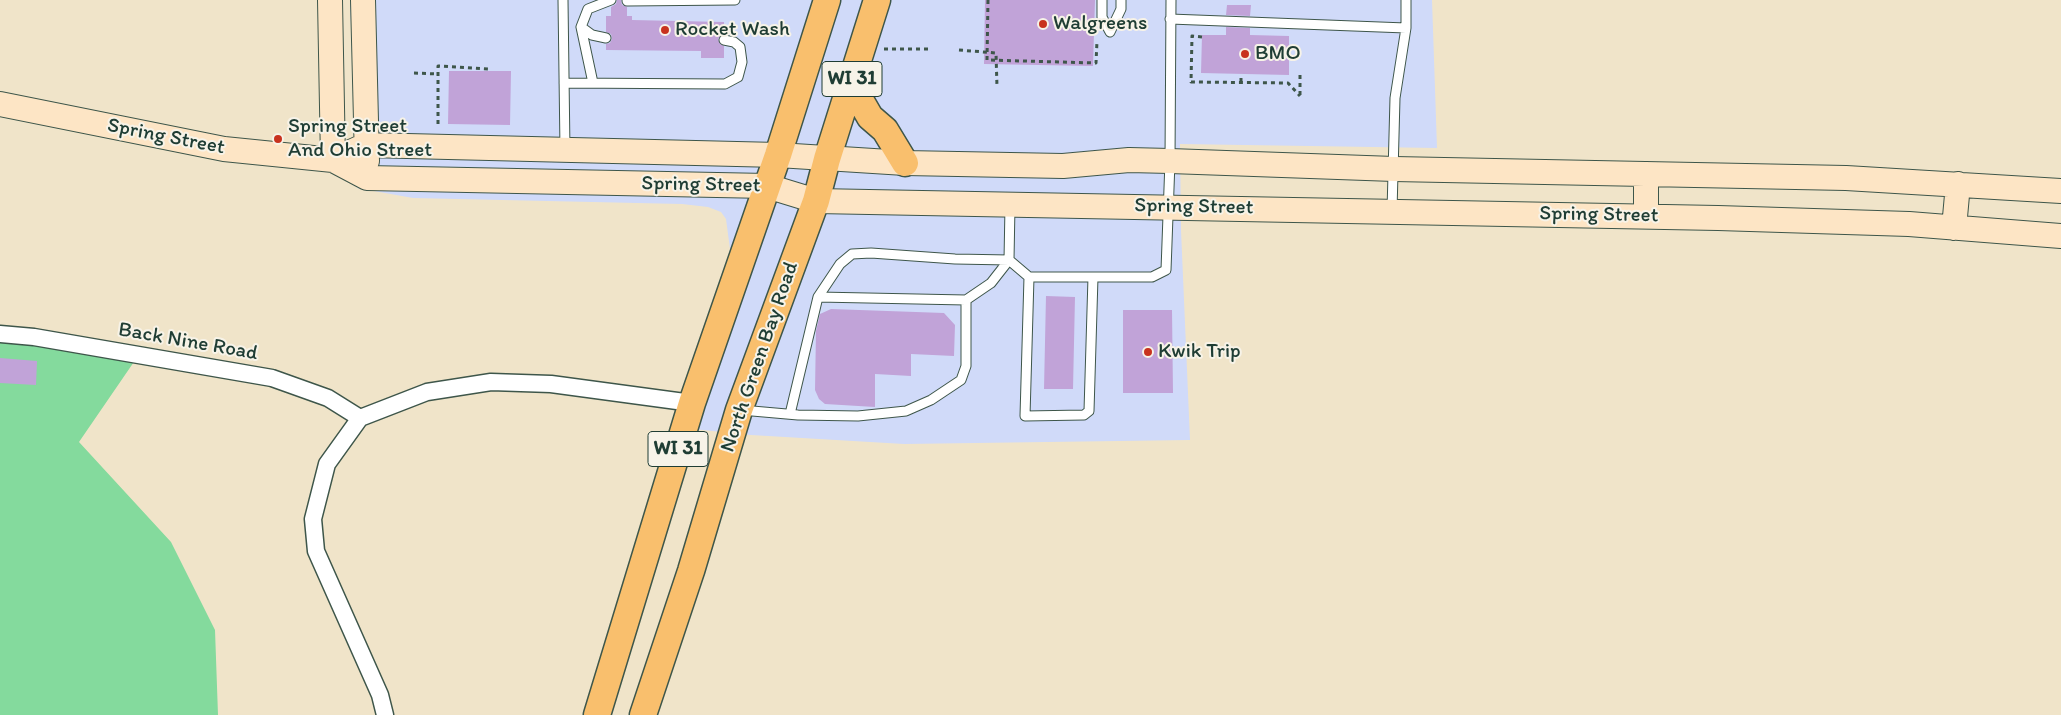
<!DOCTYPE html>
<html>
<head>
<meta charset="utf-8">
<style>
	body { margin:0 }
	canvas { display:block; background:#f0e4c9 }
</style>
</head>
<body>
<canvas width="2061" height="715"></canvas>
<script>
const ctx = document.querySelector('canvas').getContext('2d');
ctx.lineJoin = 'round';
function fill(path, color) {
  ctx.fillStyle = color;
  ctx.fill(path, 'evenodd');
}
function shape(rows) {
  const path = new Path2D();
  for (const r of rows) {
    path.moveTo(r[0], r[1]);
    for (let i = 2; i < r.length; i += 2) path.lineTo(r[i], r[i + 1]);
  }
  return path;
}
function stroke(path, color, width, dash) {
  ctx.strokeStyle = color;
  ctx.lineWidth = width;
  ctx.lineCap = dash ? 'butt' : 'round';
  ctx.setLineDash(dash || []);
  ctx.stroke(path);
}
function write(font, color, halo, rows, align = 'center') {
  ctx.font = font + ' Itim,sans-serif';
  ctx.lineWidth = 4;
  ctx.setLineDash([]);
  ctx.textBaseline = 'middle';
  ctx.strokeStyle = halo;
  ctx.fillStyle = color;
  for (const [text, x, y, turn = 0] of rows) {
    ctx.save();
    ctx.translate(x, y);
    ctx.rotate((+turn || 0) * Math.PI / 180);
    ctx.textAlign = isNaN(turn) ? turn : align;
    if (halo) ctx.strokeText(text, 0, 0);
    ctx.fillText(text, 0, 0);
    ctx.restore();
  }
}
const built = shape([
	[350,0,1432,0,1437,148,1180,144,1181,230,1190,440,904,444,751,435,674,427,728,261,730,249,726,219,721,212,708,207,682,204,413,198,357,188]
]);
const green = shape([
	[0,334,138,356,79,442,171,542,215,630,218,715,0,715]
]);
const building = shape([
	[617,0,621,0,622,5,627,7,627,16,632,16,632,20,724,22,724,34,720,36,718,39,720,44,724,46,724,58,701,58,701,51,606,50,606,44,610,43,612,39,611,34,606,32,606,16,611,16,611,7,616,4],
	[985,0,1095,0,1093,66,984,64],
	[1227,5,1251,5,1250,16,1226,15],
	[1226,27,1250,28,1250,35,1289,36,1289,75,1201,73,1202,35,1226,35],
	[449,71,511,71,510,125,448,124],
	[1046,296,1075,297,1073,389,1044,389],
	[831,309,944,313,955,325,954,356,911,354,911,376,875,374,875,407,825,404,819,399,815,390,816,331,820,314],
	[1123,310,1172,310,1173,393,1123,393],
	[0,358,37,361,36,385,0,383]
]);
const path = shape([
	[988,0,987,60,1096,63,1097,41],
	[1202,37,1192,36,1191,82,1288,83,1300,96],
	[884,49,932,49],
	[959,50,996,53,997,87],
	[414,73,438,74],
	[1241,82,1241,74],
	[1300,95,1300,73],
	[438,124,438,66,489,69]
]);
const lane = shape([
	[563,0,565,150],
	[1102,0,1102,17,1110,32],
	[627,1,735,0],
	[1170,19,1406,28],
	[581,27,593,83],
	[1110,32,1121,9,1121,0],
	[606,38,592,35,581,27,588,9,611,0],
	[564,83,725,84,738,77,742,62,740,47,734,42,724,40],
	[1392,211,1395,98,1406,28,1406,0],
	[1029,277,1025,416,1084,415,1089,411,1093,277],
	[818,297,840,264,852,254,871,253,955,259,1009,260,1029,277,1152,277,1166,270,1170,161,1171,0],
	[741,410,798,415,858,416,906,411,931,400,961,380,966,366,966,300],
	[790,414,818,297,966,300,991,283,1009,260,1010,206]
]);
const street = shape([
	[0,334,34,337,272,378,328,398,360,418],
	[385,715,380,695,316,551,313,519,327,464,360,418,427,392,491,382,551,384,692,403]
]);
const secondary = shape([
	[330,0,333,160],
	[363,0,367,161],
	[0,104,224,149,333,160,367,178,767,186,816,201,1718,218,1909,224,2061,236],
	[333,160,366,145,778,155,905,163,1063,166,1129,160,1170,161,1394,169,1846,178,2061,191],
	[1646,174,1646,216],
	[1954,228,1958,184]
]);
const primary = shape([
	[860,72,859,98,870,117,885,130,905,163],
	[597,715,692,403,778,155,827,0],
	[643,715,691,571,739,410,816,201,827,159,877,0]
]);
const markers = [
	[1043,24,5,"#c8321e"],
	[665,30,5,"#c8321e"],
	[1245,54,5,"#c8321e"],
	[278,139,5,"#c8321e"],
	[1148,352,5,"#c8321e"]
];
const shields = [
	[852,79,60],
	[678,449,60]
];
const shieldNames = [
	["WI 31",852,79],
	["WI 31",678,449]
];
const poiNames = [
	["Walgreens",1053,24],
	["Rocket Wash",675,30],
	["BMO",1255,54],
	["Spring Street",288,127],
	["And Ohio Street",288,151],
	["Kwik Trip",1158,352]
];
const streetNames = [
	["Spring Street",166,137,11],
	["Spring Street",701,185,1],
	["Spring Street",1194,207,1],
	["Spring Street",1599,215,1],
	["Back Nine Road",188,342,10],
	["North Green Bay Road",760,357,-71]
];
fill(built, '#d0daf9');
fill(green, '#84da9d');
fill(building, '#c1a3d8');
stroke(lane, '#3e564a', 11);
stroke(street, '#3e564a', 19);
stroke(secondary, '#3e564a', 26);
stroke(primary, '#3e564a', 29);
stroke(path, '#3e564a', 3, [4, 4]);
stroke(lane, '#fff', 9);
stroke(street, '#fff', 16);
stroke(secondary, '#fde5c5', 24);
stroke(primary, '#f9bf6d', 26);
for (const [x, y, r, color] of markers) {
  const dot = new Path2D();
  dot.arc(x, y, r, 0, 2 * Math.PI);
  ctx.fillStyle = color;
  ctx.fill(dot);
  stroke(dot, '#f7f3e8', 2);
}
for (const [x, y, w] of shields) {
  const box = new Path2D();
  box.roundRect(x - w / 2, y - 17.5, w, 35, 4);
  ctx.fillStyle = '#f7f3e8';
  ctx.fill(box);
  stroke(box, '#1f3d34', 1);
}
write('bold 20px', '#1f3d34', null, shieldNames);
write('21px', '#1f3d34', '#f7f3e8', poiNames, 'left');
write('21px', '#1f3d34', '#f7f3e8', streetNames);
</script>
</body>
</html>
